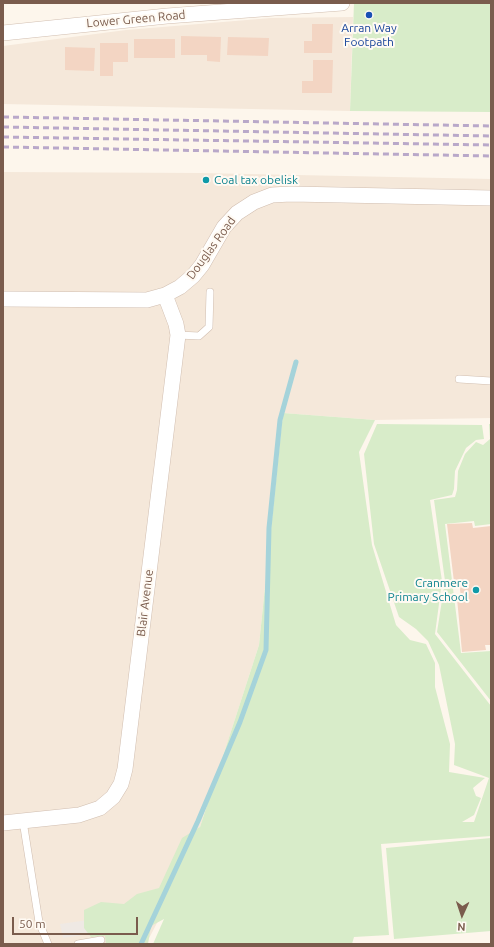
<!DOCTYPE html>
<html>
<head>
<meta charset="utf-8">
<style>
	body { margin:0 }
	#map { position:relative; width:494px; height:947px; overflow:hidden; background:#fdf6ec; font-family:Ubuntu,sans-serif }
	canvas { display:block }
	.frame { position:absolute; inset:0; border:4px solid #7a5c4d; pointer-events:none }
	.north { position:absolute; left:442px; top:895px; width:40px; height:40px; -webkit-text-stroke:3px #fffaf3; paint-order:stroke; rotate:183deg; font-size:11px; font-weight:700; line-height:16px; text-align:center; color:#7a5c4d }
	.north::after { content:''; display:block; margin:auto; width:14px; height:18px; background:#7a5c4d; clip-path:polygon(50% 0,100% 100%,50% 72%,0 100%) }
	.scale { position:absolute; left:12px; top:917px; width:126px; height:18px; box-sizing:border-box; border:2px solid #7a5c4d; border-top:0; padding-left:5px; font-size:12px; line-height:14px; white-space:nowrap; color:#7a5c4d; -webkit-text-stroke:3px #fffaf3; paint-order:stroke }
</style>
</head>
<body>
<div id="map">
<canvas width="494" height="947"></canvas>
<div class="frame"></div>
<div class="north">N</div>
<div class="scale">50 m</div>
</div>
<script>
const ctx = document.querySelector('canvas').getContext('2d');
ctx.lineJoin = 'round';
function fill(path, color) {
  ctx.fillStyle = color;
  ctx.fill(path, 'evenodd');
}
function shape(rows) {
  const path = new Path2D();
  for (const r of rows) {
    path.moveTo(r[0], r[1]);
    for (let i = 2; i < r.length; i += 2) path.lineTo(r[i], r[i + 1]);
  }
  return path;
}
function stroke(path, color, width, dash) {
  ctx.strokeStyle = color;
  ctx.lineWidth = width;
  ctx.lineCap = dash ? 'butt' : 'round';
  ctx.setLineDash(dash || []);
  ctx.stroke(path);
}
function write(font, color, halo, rows, align = 'center') {
  ctx.font = font + ' Ubuntu,sans-serif';
  ctx.lineWidth = 4;
  ctx.setLineDash([]);
  ctx.textBaseline = 'middle';
  ctx.strokeStyle = halo;
  ctx.fillStyle = color;
  for (const [text, x, y, turn = 0] of rows) {
    ctx.save();
    ctx.translate(x, y);
    ctx.rotate((+turn || 0) * Math.PI / 180);
    ctx.textAlign = isNaN(turn) ? turn : align;
    if (halo) ctx.strokeText(text, 0, 0);
    ctx.fillText(text, 0, 0);
    ctx.restore();
  }
}
const residential = shape([
	[353,17,350,111,3,104,3,46,126,30,223,22,271,18],
	[3,172,200,173,491,179,491,418,375,420,283,413,259,645,200,827,179,881,146,944,3,944]
]);
const industrial = shape([
	[95,919,97,933,63,938,60,924]
]);
const green = shape([
	[354,3,491,3,491,112,350,111],
	[283,413,375,420,359,452,372,545,396,625,410,640,426,644,435,663,435,687,450,744,449,772,485,778,473,788,476,796,481,798,474,815,462,822,474,822,489,778,454,765,455,744,439,665,428,641,416,629,399,617,374,544,364,454,377,424,482,425,484,439,476,440,466,448,455,471,454,489,452,495,430,500,442,581,435,634,491,706,491,836,381,844,389,935,354,937,352,944,153,944,164,919,151,926,148,944,106,944,105,936,91,937,84,928,84,910,101,902,124,904,137,894,159,888,182,838,200,827,259,645],
	[489,424,491,424,491,524,475,526,474,521,445,524,461,653,491,651,491,701,437,632,445,581,434,500,455,497,457,490,458,471,465,454,476,442,483,445,490,439],
	[491,838,491,931,394,939,386,848]
]);
const stream = shape([
	[141,944,198,821,240,722,266,650,269,528,280,420,296,362]
]);
const building = shape([
	[312,24,333,24,332,53,304,53,304,41,312,41],
	[181,36,221,37,220,62,207,61,207,55,181,55],
	[228,37,269,38,268,56,227,55],
	[134,39,175,39,175,58,134,58],
	[100,43,128,43,128,62,113,62,113,76,100,76],
	[65,47,95,48,94,71,65,70],
	[313,60,333,60,332,93,302,93,302,81,313,81],
	[472,523,473,528,491,526,491,638,490,638,490,645,485,645,486,650,462,652,457,598,461,598,459,581,454,582,447,524]
]);
const service = shape([
	[178,335,199,336,209,327,210,292],
	[459,379,491,381],
	[23,821,39,922,48,944],
	[78,944,101,940]
]);
const minor = shape([
	[3,33,167,16,342,3],
	[3,299,147,300,165,295,180,287,193,276,202,265,224,227,237,213,254,202,272,195,291,194,491,198],
	[3,823,79,815,100,808,113,797,121,784,125,769,178,335,176,324,165,295]
]);
const rail = shape([
	[3,117,491,126],
	[3,127,491,136],
	[3,137,491,145],
	[3,147,491,156]
]);
const markers = [
	[369,15,4,"#1a4fb4"],
	[206,180,4,"#0f9aa8"],
	[476,590,4,"#0f9aa8"]
];
const streetNames = [
	["Lower Green Road",136,19,-5],
	["Douglas Road",211,248,-54],
	["Blair Avenue",145,603,-83]
];
const transitNames = [
	["Arran Way",369,28],
	["Footpath",369,42]
];
const cultureNames = [
	["Coal tax obelisk",214,180],
	["Cranmere",468,583,"right"],
	["Primary School",468,597,"right"]
];
fill(residential, '#f5e8da');
fill(industrial, '#efe9e4');
fill(green, '#d8ecc9');
stroke(stream, '#a5d3da', 5);
fill(building, '#f3d5c3');
stroke(service, '#d1beb0', 8);
stroke(minor, '#d1beb0', 16);
stroke(service, '#fff', 7);
stroke(minor, '#fff', 15);
stroke(rail, '#b9a8c9', 3, [6, 4]);
for (const [x, y, r, color] of markers) {
  const dot = new Path2D();
  dot.arc(x, y, r, 0, 2 * Math.PI);
  ctx.fillStyle = color;
  ctx.fill(dot);
  stroke(dot, '#fffaf3', 1.5);
}
write('12px', '#7a5c4d', '#fffaf3', streetNames);
write('12px', '#164399', '#fffaf3', transitNames);
write('12px', '#0d838f', '#fffaf3', cultureNames, 'left');
</script>
</body>
</html>
